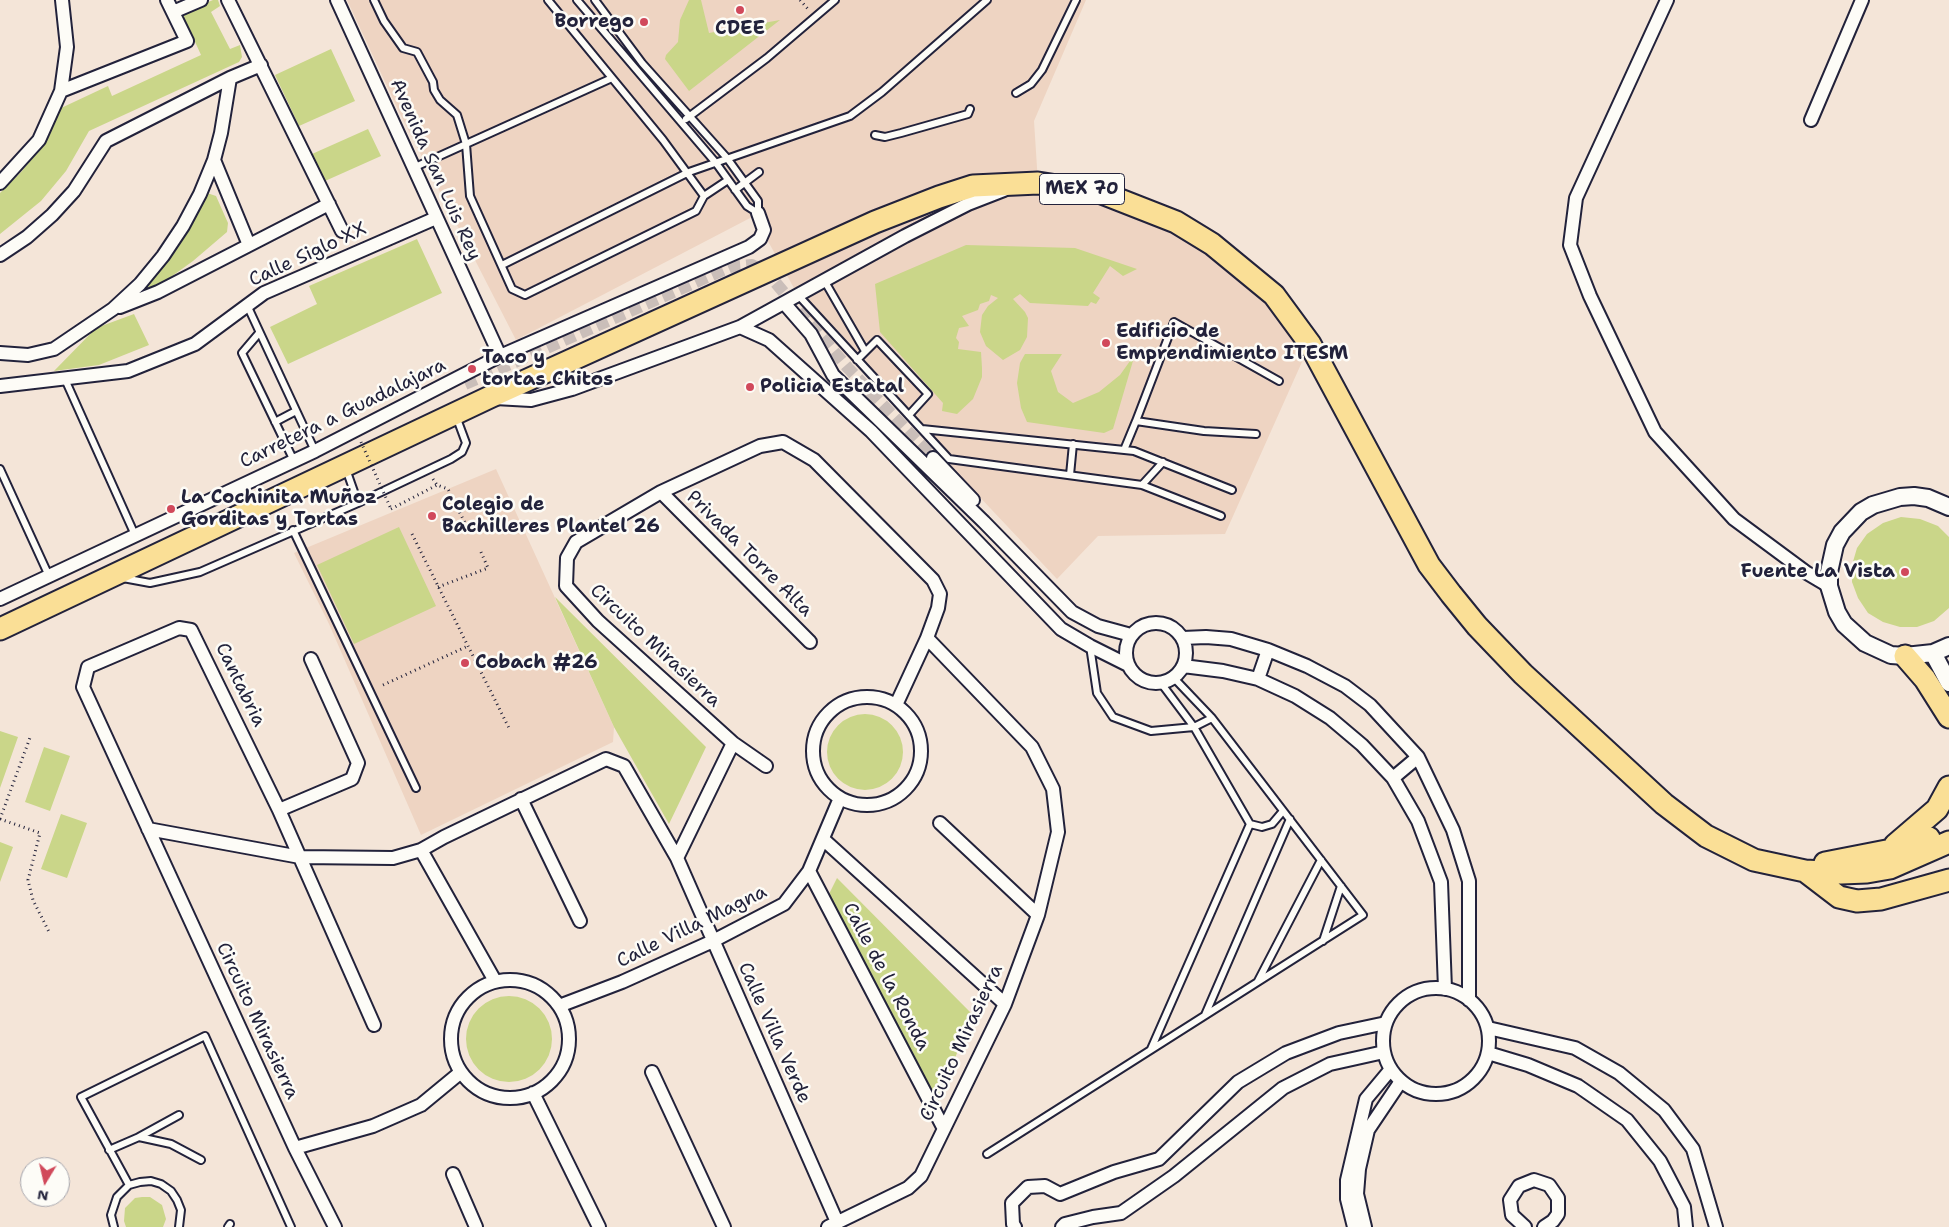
<!DOCTYPE html>
<html>
<head>
<meta charset="utf-8">
<style>
	body { margin:0 }
	#map { position:relative; width:1949px; height:1227px; overflow:hidden; background:#f4e5d8; font-family:"Shantell Sans",sans-serif }
	canvas { display:block }
	.north { position:absolute; left:20px; top:1157px; width:50px; height:50px; box-sizing:border-box; background:#fdfcf7; border:1px solid #a5a5ac; border-radius:50%; rotate:189deg; font-size:14px; font-weight:700; line-height:20px; text-align:center; color:#22223b }
	.north::after { content:''; display:block; margin:auto; width:18px; height:22px; background:#d1495b; clip-path:polygon(50% 0,100% 100%,50% 72%,0 100%) }
</style>
</head>
<body>
<div id="map">
<canvas width="1949" height="1227"></canvas>
<div class="north">N</div>
</div>
<script>
const ctx = document.querySelector('canvas').getContext('2d');
ctx.lineJoin = 'round';
function fill(path, color) {
  ctx.fillStyle = color;
  ctx.fill(path, 'evenodd');
}
function shape(rows) {
  const path = new Path2D();
  for (const r of rows) {
    if (r.length === 3) {
      path.moveTo(r[0] + r[2], r[1]);
      path.arc(r[0], r[1], r[2], 0, 2 * Math.PI);
      continue;
    }
    path.moveTo(r[0], r[1]);
    for (let i = 2; i < r.length; i += 2) path.lineTo(r[i], r[i + 1]);
  }
  return path;
}
function stroke(path, color, width, dash) {
  ctx.strokeStyle = color;
  ctx.lineWidth = width;
  ctx.lineCap = dash ? 'butt' : 'round';
  ctx.setLineDash(dash || []);
  ctx.stroke(path);
}
function write(font, color, halo, rows, align = 'center') {
  ctx.font = font + ' "Shantell Sans",sans-serif';
  ctx.lineWidth = 5;
  ctx.setLineDash([]);
  ctx.textBaseline = 'middle';
  ctx.strokeStyle = halo;
  ctx.fillStyle = color;
  for (const [text, x, y, turn = 0] of rows) {
    ctx.save();
    ctx.translate(x, y);
    ctx.rotate((+turn || 0) * Math.PI / 180);
    ctx.textAlign = isNaN(turn) ? turn : align;
    if (halo) ctx.strokeText(text, 0, 0);
    ctx.fillText(text, 0, 0);
    ctx.restore();
  }
}
const built = shape([
	[347,0,1086,0,1034,121,1038,183,1071,187,1212,244,1310,344,1225,534,1098,536,1057,579,810,317,754,216,516,340,399,112],
	[496,469,614,727,613,742,421,835,329,624,294,553]
]);
const green = shape([
	[213,0,218,0,220,6,211,12,230,49,240,45,242,57,239,62,89,131,66,171,41,201,0,234,0,193,22,171,37,152,51,130,59,109,108,86,112,96,201,55,182,13],
	[689,0,701,0,709,33,780,20,689,91,665,59,666,55,678,42,680,20],
	[331,49,355,101,299,126,275,75],
	[368,129,381,156,325,181,312,154],
	[207,193,216,196,228,223,227,232,193,261,168,279,139,293],
	[417,239,442,293,288,364,270,327,317,304,309,286],
	[966,245,1075,248,1137,269,1123,276,1110,266,1093,293,1100,298,1096,304,1091,302,1088,306,1030,303,1020,294,1013,299,1025,312,1028,318,1027,337,1020,350,1003,360,986,346,980,332,982,315,988,306,998,298,991,295,989,301,980,304,978,310,962,316,969,326,959,328,956,338,959,342,958,349,981,352,982,368,982,377,973,399,957,414,942,411,943,403,880,332,875,284],
	[134,314,149,345,99,365,54,371,96,328],
	[1025,354,1062,354,1051,371,1058,392,1073,403,1099,392,1120,375,1135,354,1113,429,1104,433,1027,422,1021,408,1017,383,1020,363],
	[1901,517,1920,519,1938,526,1949,537,1949,608,1934,621,1917,627,1900,627,1883,622,1868,613,1858,598,1852,582,1852,565,1857,548,1867,534,1883,523],
	[399,527,436,606,354,644,317,565],
	[555,597,706,747,669,824,614,727],
	[865,752,38],
	[0,731,18,737,0,788],
	[44,747,70,756,50,811,25,802],
	[61,814,87,823,67,878,41,869],
	[0,842,13,847,0,882],
	[837,878,972,1014,937,1105,829,894],
	[509,1039,43],
	[142,1197,150,1197,162,1205,166,1219,163,1227,126,1227,124,1221,125,1208,135,1198]
]);
const minorTunnel = shape([
	[465,384,730,267,752,265,767,273,775,282,848,368,933,458]
]);
const path = shape([
	[800,0,808,9],
	[433,479,437,485,448,489,465,523],
	[391,509,437,485],
	[412,534,510,730],
	[438,587,488,568,481,552],
	[383,685,468,646],
	[0,819,40,833,28,880,33,900,50,934],
	[0,819,31,735]
]);
const service = shape([
	[374,0,384,21,403,48,417,52,433,82,434,90,440,100,457,115,466,144,470,196,512,289,525,295,696,211,704,196,663,140,548,0],
	[577,0,716,163,747,206,758,213],
	[595,0,642,63,727,158,758,201,758,213],
	[1016,93,1031,84,1042,70,1076,0],
	[686,119,767,58,835,0],
	[875,135,885,137,901,133,968,114,970,109],
	[413,168,612,78],
	[735,190,759,172],
	[704,196,728,180],
	[502,265,689,172,850,116,882,92,987,0],
	[824,280,865,351],
	[798,295,949,459,1142,485,1221,516],
	[247,305,315,451],
	[259,333,242,353,294,461],
	[857,360,877,340,928,394,909,415],
	[64,377,135,535],
	[1136,421,1174,322,1279,381],
	[275,422,296,411],
	[922,429,1134,451,1232,490],
	[1124,450,1136,421,1204,431,1256,434],
	[0,469,49,576],
	[346,469,358,503],
	[1070,475,1073,444],
	[1142,485,1163,462],
	[293,530,416,788],
	[123,578,150,583,200,572,358,503,451,459,462,452,466,443,456,416],
	[1090,646,1097,693,1113,717,1151,731,1194,727,1212,718],
	[1161,683,1194,727,1250,824,1262,827,1272,824,1283,811],
	[1323,941,1341,886],
	[1258,981,1321,860],
	[1205,1015,1290,819],
	[1151,1049,1250,824],
	[139,1137,179,1115],
	[109,1150,139,1137,171,1144,201,1160],
	[987,1154,1363,915,1212,718,1173,677],
	[129,1185,81,1097,205,1036,291,1227],
	[114,1227,111,1215,117,1197,129,1185,140,1182,151,1181,161,1184,171,1191,177,1200,181,1210,179,1227],
	[228,1227,230,1224]
]);
const minor = shape([
	[228,0,342,231],
	[337,0,500,356],
	[1667,0,1576,198,1570,245,1590,296,1655,432,1734,519,1807,573,1829,586],
	[173,12,201,0],
	[61,91,187,41,167,0],
	[1811,120,1862,0],
	[214,160,249,245],
	[0,183,39,140,61,91,67,47,62,0],
	[0,255,27,237,52,215,74,191,106,141,230,78,261,65],
	[784,303,811,334,833,375,984,522,1072,612,1098,626,1131,635],
	[120,307,158,292,329,204],
	[740,327,769,340,871,431,1061,629,1090,646,1128,665],
	[0,353,28,355,54,349,113,309,140,284,163,256,183,226,200,194,214,160,221,133,230,78],
	[0,386,128,371,195,344,264,293,436,218],
	[495,398,531,400,572,389,740,327,905,236,968,204,1004,190],
	[933,458,973,500],
	[661,492,810,642],
	[0,599,315,451,500,356,749,247,760,239,764,230,758,213],
	[1156,653,30],
	[1183,638,1206,637,1231,639,1268,650,1307,666,1345,686,1370,705,1418,757,1453,830,1469,881,1469,1000],
	[1183,666,1223,671,1258,679,1295,696,1330,718,1362,745,1393,778,1418,821,1441,882,1445,989],
	[1258,679,1268,650],
	[867,751,54],
	[766,766,733,743,598,621,566,586,567,558,576,542,661,492,760,446,783,442,814,460,933,580,940,594,938,608,927,638,896,705],
	[1393,778,1418,757],
	[521,799,580,921],
	[279,810,352,779,358,763,311,659],
	[940,823,1038,915],
	[148,829,300,857,393,858,421,850,444,837,606,759,624,766,677,858,837,1222],
	[824,840,1005,1004],
	[421,850,495,981],
	[677,858,733,743],
	[809,871,943,1127],
	[510,1039,59],
	[1436,1041,53],
	[559,1006,622,982,713,941,784,904,809,871,840,798],
	[1488,1028,1575,1048,1619,1073,1664,1110,1693,1149,1716,1227],
	[1488,1053,1528,1065,1578,1086,1627,1120,1660,1161,1684,1207,1686,1227],
	[652,1072,724,1227],
	[533,1093,599,1227],
	[295,1148,373,1126,421,1105,461,1072],
	[453,1174,476,1227],
	[335,1227,295,1148,83,687,88,667,179,628,191,630,279,810,374,1025],
	[828,1227,908,1188,921,1176,1005,1004,1038,915,1058,832,1053,789,1032,747,927,638],
	[1015,1227,1013,1224,1012,1203,1028,1187,1045,1186,1060,1194,1114,1172,1159,1159,1238,1082,1286,1053,1339,1033,1386,1023],
	[1062,1227,1065,1224,1093,1217,1121,1213,1174,1176,1283,1088,1330,1064,1384,1052],
	[1354,1227,1347,1199,1347,1180,1366,1099,1391,1069],
	[1365,1227,1357,1194,1359,1169,1368,1130,1401,1081],
	[1525,1227,1512,1215,1510,1200,1519,1186,1534,1180,1549,1185,1558,1198,1558,1214,1553,1221,1544,1227]
]);
const tertiary = shape([
	[1949,507,1928,498,1914,496,1900,497,1873,505,1861,512,1842,532,1835,545,1829,572,1829,586,1837,612,1844,624,1865,643,1891,655,1905,656,1933,653,1949,646],
	[1933,653,1949,683]
]);
const trunk = shape([
	[0,629,490,397,875,222,939,197,973,186,1038,183,1102,193,1176,222,1212,244,1274,295,1310,344,1429,565,1451,594,1477,626,1523,674,1664,804,1706,836,1754,860,1805,871,1841,873,1867,872,1890,868,1949,842],
	[1905,656,1925,679,1949,717],
	[1895,845,1937,809,1949,787],
	[1825,863,1912,846,1929,838],
	[1805,871,1839,897,1857,901,1881,899,1949,880]
]);
const pathBridge = shape([
	[361,442,391,509]
]);
const markers = [
	[740,10,5,"#d1495b"],
	[644,22,5,"#d1495b"],
	[1106,343,5,"#d1495b"],
	[472,369,5,"#d1495b"],
	[750,387,5,"#d1495b"],
	[171,509,5,"#d1495b"],
	[432,516,5,"#d1495b"],
	[1905,572,5,"#d1495b"],
	[465,663,5,"#d1495b"]
];
const shields = [
	[1082,189,85]
];
const shieldNames = [
	["MEX 70",1082,189]
];
const poiNames = [
	["Borrego",634,22,"right"],
	["CDEE",740,29,"center"],
	["Edificio de",1116,332],
	["Emprendimiento ITESM",1116,354],
	["Taco y",482,358],
	["tortas Chitos",482,380],
	["Policia Estatal",760,387],
	["La Cochinita Muñoz",181,498],
	["Gorditas y Tortas",181,520],
	["Colegio de",442,505],
	["Bachilleres Plantel 26",442,527],
	["Fuente La Vista",1895,572,"right"],
	["Cobach #26",475,663]
];
const streetNames = [
	["Avenida San Luis Rey",435,170,66],
	["Calle Siglo XX",308,255,-25],
	["Carretera a Guadalajara",343,414,-26],
	["Privada Torre Alta",749,554,45],
	["Circuito Mirasierra",655,646,43],
	["Cantabria",240,685,64],
	["Calle Villa Magna",692,927,-26],
	["Calle de la Ronda",886,977,62],
	["Circuito Mirasierra",257,1021,65],
	["Calle Villa Verde",774,1033,66],
	["Circuito Mirasierra",962,1043,-65]
];
fill(built, '#eed4c2');
fill(green, '#cad689');
stroke(minorTunnel, '#cabeb9', 12, [12, 6]);
stroke(service, '#22223b', 10);
stroke(minor, '#22223b', 16);
stroke(tertiary, '#22223b', 20);
stroke(trunk, '#22223b', 25);
stroke(path, '#22223b', 3, [1, 4]);
stroke(service, '#fdfcf7', 6);
stroke(minor, '#fdfcf7', 12);
stroke(tertiary, '#fdfcf7', 16);
stroke(trunk, '#fadf96', 21);
stroke(pathBridge, '#22223b', 3, [1, 4]);
for (const [x, y, r, color] of markers) {
  const dot = new Path2D();
  dot.arc(x, y, r, 0, 2 * Math.PI);
  ctx.fillStyle = color;
  ctx.fill(dot);
  stroke(dot, '#fdfcf7', 2);
}
for (const [x, y, w] of shields) {
  const box = new Path2D();
  box.roundRect(x - w / 2, y - 15.5, w, 31, 4);
  ctx.fillStyle = '#fdfcf7';
  ctx.fill(box);
  stroke(box, '#22223b', 1);
}
write('bold 18px', '#22223b', null, shieldNames);
write('bold 19px', '#22223b', '#fdfcf7', poiNames, 'left');
write('19px', '#22223b', '#fdfcf7', streetNames);
</script>
</body>
</html>
